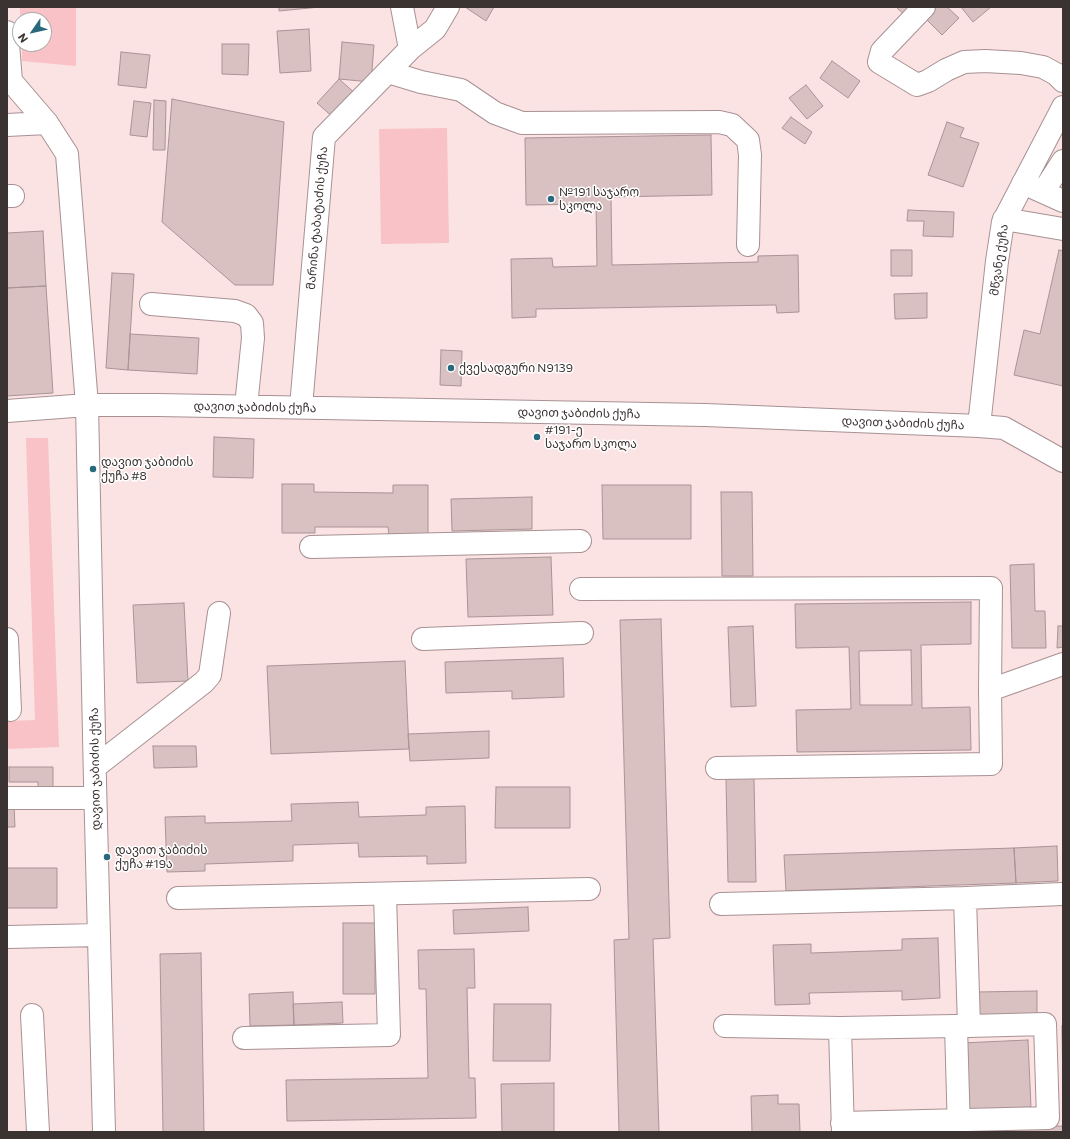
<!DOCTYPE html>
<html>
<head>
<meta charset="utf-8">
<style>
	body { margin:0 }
	#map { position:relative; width:1070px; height:1139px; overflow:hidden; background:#fbe3e4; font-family:Commissioner,sans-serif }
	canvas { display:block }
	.frame { position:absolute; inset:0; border:8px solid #3b3232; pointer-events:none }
	.north { position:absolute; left:12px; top:12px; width:40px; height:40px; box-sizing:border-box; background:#fff; border:1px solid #b1adad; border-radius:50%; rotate:236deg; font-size:11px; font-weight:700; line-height:16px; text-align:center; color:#3b3232 }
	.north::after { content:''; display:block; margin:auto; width:14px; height:18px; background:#29687d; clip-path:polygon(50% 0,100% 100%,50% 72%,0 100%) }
</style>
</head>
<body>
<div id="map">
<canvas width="1070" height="1139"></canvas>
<div class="frame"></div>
<div class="north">N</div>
</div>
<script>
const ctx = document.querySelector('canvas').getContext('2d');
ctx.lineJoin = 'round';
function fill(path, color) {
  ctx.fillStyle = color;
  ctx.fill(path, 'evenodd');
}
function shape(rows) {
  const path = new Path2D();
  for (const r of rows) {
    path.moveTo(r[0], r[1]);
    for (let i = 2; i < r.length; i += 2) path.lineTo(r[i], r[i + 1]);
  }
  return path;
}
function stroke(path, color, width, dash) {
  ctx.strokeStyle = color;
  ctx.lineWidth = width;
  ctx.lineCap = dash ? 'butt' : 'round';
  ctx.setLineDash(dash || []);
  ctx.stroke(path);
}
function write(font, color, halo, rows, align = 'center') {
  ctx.font = font + ' Commissioner,"Noto Sans Georgian",sans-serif';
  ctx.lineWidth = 3;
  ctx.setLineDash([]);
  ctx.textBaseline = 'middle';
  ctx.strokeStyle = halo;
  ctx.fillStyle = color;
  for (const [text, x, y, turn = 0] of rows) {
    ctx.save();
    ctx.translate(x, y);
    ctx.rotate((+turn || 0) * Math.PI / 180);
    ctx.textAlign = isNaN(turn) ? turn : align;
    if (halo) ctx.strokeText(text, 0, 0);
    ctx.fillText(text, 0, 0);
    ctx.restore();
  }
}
const green = shape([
	[20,7,76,7,76,66,22,61,22,44,44,44,44,20,20,20],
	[447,128,449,243,381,244,379,129],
	[26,438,48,438,59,747,7,749,7,721,35,720]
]);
const building = shape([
	[279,7,320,7,279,11,279,7],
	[465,7,494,7,486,21,465,7],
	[896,7,918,7,908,18,896,7],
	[934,7,947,7,959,18,942,35,924,17,934,7],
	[961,7,991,7,973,22,961,7],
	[309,29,311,71,280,73,277,31,309,29],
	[342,42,374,45,371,82,339,79,342,42],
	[222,44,249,44,248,75,222,74,222,44],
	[121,52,150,55,146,88,118,85,121,52],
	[832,61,860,81,848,98,820,78,832,61],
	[339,79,357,95,335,119,317,103,339,79],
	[806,85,823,106,807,119,789,98,806,85],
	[172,99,284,122,273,285,235,285,162,222,172,99],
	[154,100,166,101,165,150,153,150,154,100],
	[134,101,151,103,147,137,130,135,134,101],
	[791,117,812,132,805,144,782,128,791,117],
	[947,122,964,128,960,137,979,143,963,187,928,175,947,122],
	[711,135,712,195,611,197,612,265,758,262,758,256,798,255,799,312,777,313,776,305,536,309,536,317,512,318,511,259,552,258,553,267,597,266,596,204,526,205,525,138,711,135],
	[908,210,954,212,953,237,923,236,924,221,907,221,908,210],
	[43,231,46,286,7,288,7,233,43,231],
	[891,250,912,250,912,276,891,276,891,250],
	[1059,250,1063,251,1063,386,1014,375,1024,330,1040,334,1059,250],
	[112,273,134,274,128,370,106,368,112,273],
	[46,286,53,393,7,396,7,288,46,286],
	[927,293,927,318,895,319,894,294,927,293],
	[130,334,199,338,197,374,128,370,130,334],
	[441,350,462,351,461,386,440,385,441,350],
	[214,437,254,439,253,478,213,477,214,437],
	[282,484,314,484,314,492,393,493,393,485,428,485,428,535,389,535,388,527,315,527,315,533,282,533,282,484],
	[602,485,691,485,691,539,603,539,602,485],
	[721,492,752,492,753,576,722,576,721,492],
	[532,497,532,529,452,531,451,499,532,497],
	[551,557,553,615,468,617,466,559,551,557],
	[1034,564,1035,611,1045,611,1046,648,1012,648,1010,565,1034,564],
	[971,602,971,644,921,645,922,708,970,707,971,750,797,752,796,710,851,709,849,647,796,648,795,604,971,602],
	[911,650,912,705,860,705,859,651,911,650],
	[184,603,188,681,137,683,133,605,184,603],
	[661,619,670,938,653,939,659,1132,619,1132,614,940,629,939,620,620,661,619],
	[753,626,756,706,731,707,728,627,753,626],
	[1058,626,1063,626,1063,647,1057,648,1058,626],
	[563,658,564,697,512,699,512,691,446,693,445,662,563,658],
	[405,661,409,749,271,754,267,666,405,661],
	[489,731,489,758,410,761,408,734,489,731],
	[153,746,196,746,197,767,154,768,153,746],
	[9,767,53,767,53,790,38,790,38,782,9,782,9,767],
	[754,778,756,882,728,882,726,779,754,778],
	[496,787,570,787,570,828,495,828,496,787],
	[358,802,359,817,426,815,426,807,465,806,466,863,427,864,427,856,359,857,358,843,293,845,293,861,205,864,205,871,167,872,165,817,205,816,205,823,292,821,291,804,358,802],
	[14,805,15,827,7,827,7,806,14,805],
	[1057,846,1058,881,1016,883,1014,848,1057,846],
	[1014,848,1016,883,786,891,784,855,1014,848],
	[7,868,57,868,57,908,7,908,7,868],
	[528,907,529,931,454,934,453,910,528,907],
	[343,923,375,923,375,994,343,994,343,923],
	[938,938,940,998,902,1000,902,991,809,993,810,1004,775,1005,773,945,811,944,811,953,902,950,902,939,938,938],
	[474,949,475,988,467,988,469,1078,475,1078,476,1118,287,1121,286,1080,428,1078,426,989,419,989,418,950,474,949],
	[201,953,204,1132,163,1132,160,954,201,953],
	[1037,991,1037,1015,976,1015,976,992,1037,991],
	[293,992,294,1025,250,1026,249,994,293,992],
	[342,1002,343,1023,294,1025,293,1004,342,1002],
	[494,1004,551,1004,550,1061,493,1061,494,1004],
	[1062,1026,1063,1026,1063,1097,1062,1026],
	[1028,1040,1031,1107,964,1110,961,1043,1028,1040],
	[554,1083,554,1132,502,1132,501,1084,554,1083],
	[778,1095,778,1104,799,1104,800,1132,752,1132,751,1096,778,1095],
	[1063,1126,1063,1132,981,1132,981,1128,1063,1126]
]);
const minor = shape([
	[402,7,410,49],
	[924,7,882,51,879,62,917,85,928,81,946,70,964,62,985,61,1021,63,1043,67,1056,74,1063,81],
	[7,32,11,81,47,123,67,154,87,405,95,782,104,1132],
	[388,72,421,82,461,90,495,113,522,123,719,122,732,125,748,140,750,155,748,245],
	[7,125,47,123],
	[1023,183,1043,192,1063,161],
	[1043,192,1063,201],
	[7,196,13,196],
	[1004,219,1063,229],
	[151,304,235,311,246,315,252,323,253,338,246,406],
	[301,407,324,137,410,49,435,29,448,7],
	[7,411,87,405,158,405,705,415,979,426,1004,428,1063,461],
	[979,426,997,261,1003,222,1063,107],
	[311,547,580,541],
	[581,589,991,588,990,690,1063,664],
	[7,639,10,710],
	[423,639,582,633],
	[95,767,204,682,210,675,219,613],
	[717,768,991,764,990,690],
	[7,798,95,798],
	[178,898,589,889],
	[965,898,1063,894],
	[721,904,965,898,969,1026,956,1026,959,1132],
	[7,937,99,935],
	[32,1015,38,1132],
	[725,1026,840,1028],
	[244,1038,389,1035,385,894],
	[842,1123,1048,1118,1045,1024,969,1026],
	[843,1132,840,1028,956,1026]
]);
const markers = [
	[551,199,4,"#29687d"],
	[451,368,4,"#29687d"],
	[537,437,4,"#29687d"],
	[93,469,4,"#29687d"],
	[107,857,4,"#29687d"]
];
const poiNames = [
	["№191 საჯარო",559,192],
	["სკოლა",559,206],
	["ქვესადგური N9139",459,368],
	["#191-ე",545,430],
	["საჯარო სკოლა",545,444],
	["დავით ჯაბიძის",101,462],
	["ქუჩა #8",101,476],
	["დავით ჯაბიძის",115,850],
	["ქუჩა #19ა",115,864]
];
const streetNames = [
	["მარინა ტაბატაძის ქუჩა",317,218,-85],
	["მწვანე ქუჩა",999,260,-82],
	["დავით ჯაბიძის ქუჩა",255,407,1],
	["დავით ჯაბიძის ქუჩა",579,413,1],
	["დავით ჯაბიძის ქუჩა",903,423,2],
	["დავით ჯაბიძის ქუჩა",95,769,-91]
];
fill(green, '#f8c2c6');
fill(building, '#d9c1c2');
stroke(building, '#aa9395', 1);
stroke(minor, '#a89193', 24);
stroke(minor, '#fff', 22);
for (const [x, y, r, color] of markers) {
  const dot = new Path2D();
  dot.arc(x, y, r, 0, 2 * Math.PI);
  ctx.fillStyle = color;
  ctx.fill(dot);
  stroke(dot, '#fff', 1.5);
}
write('12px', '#3b3232', '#fff', poiNames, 'left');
write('12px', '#3b3232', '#fff', streetNames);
</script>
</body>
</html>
